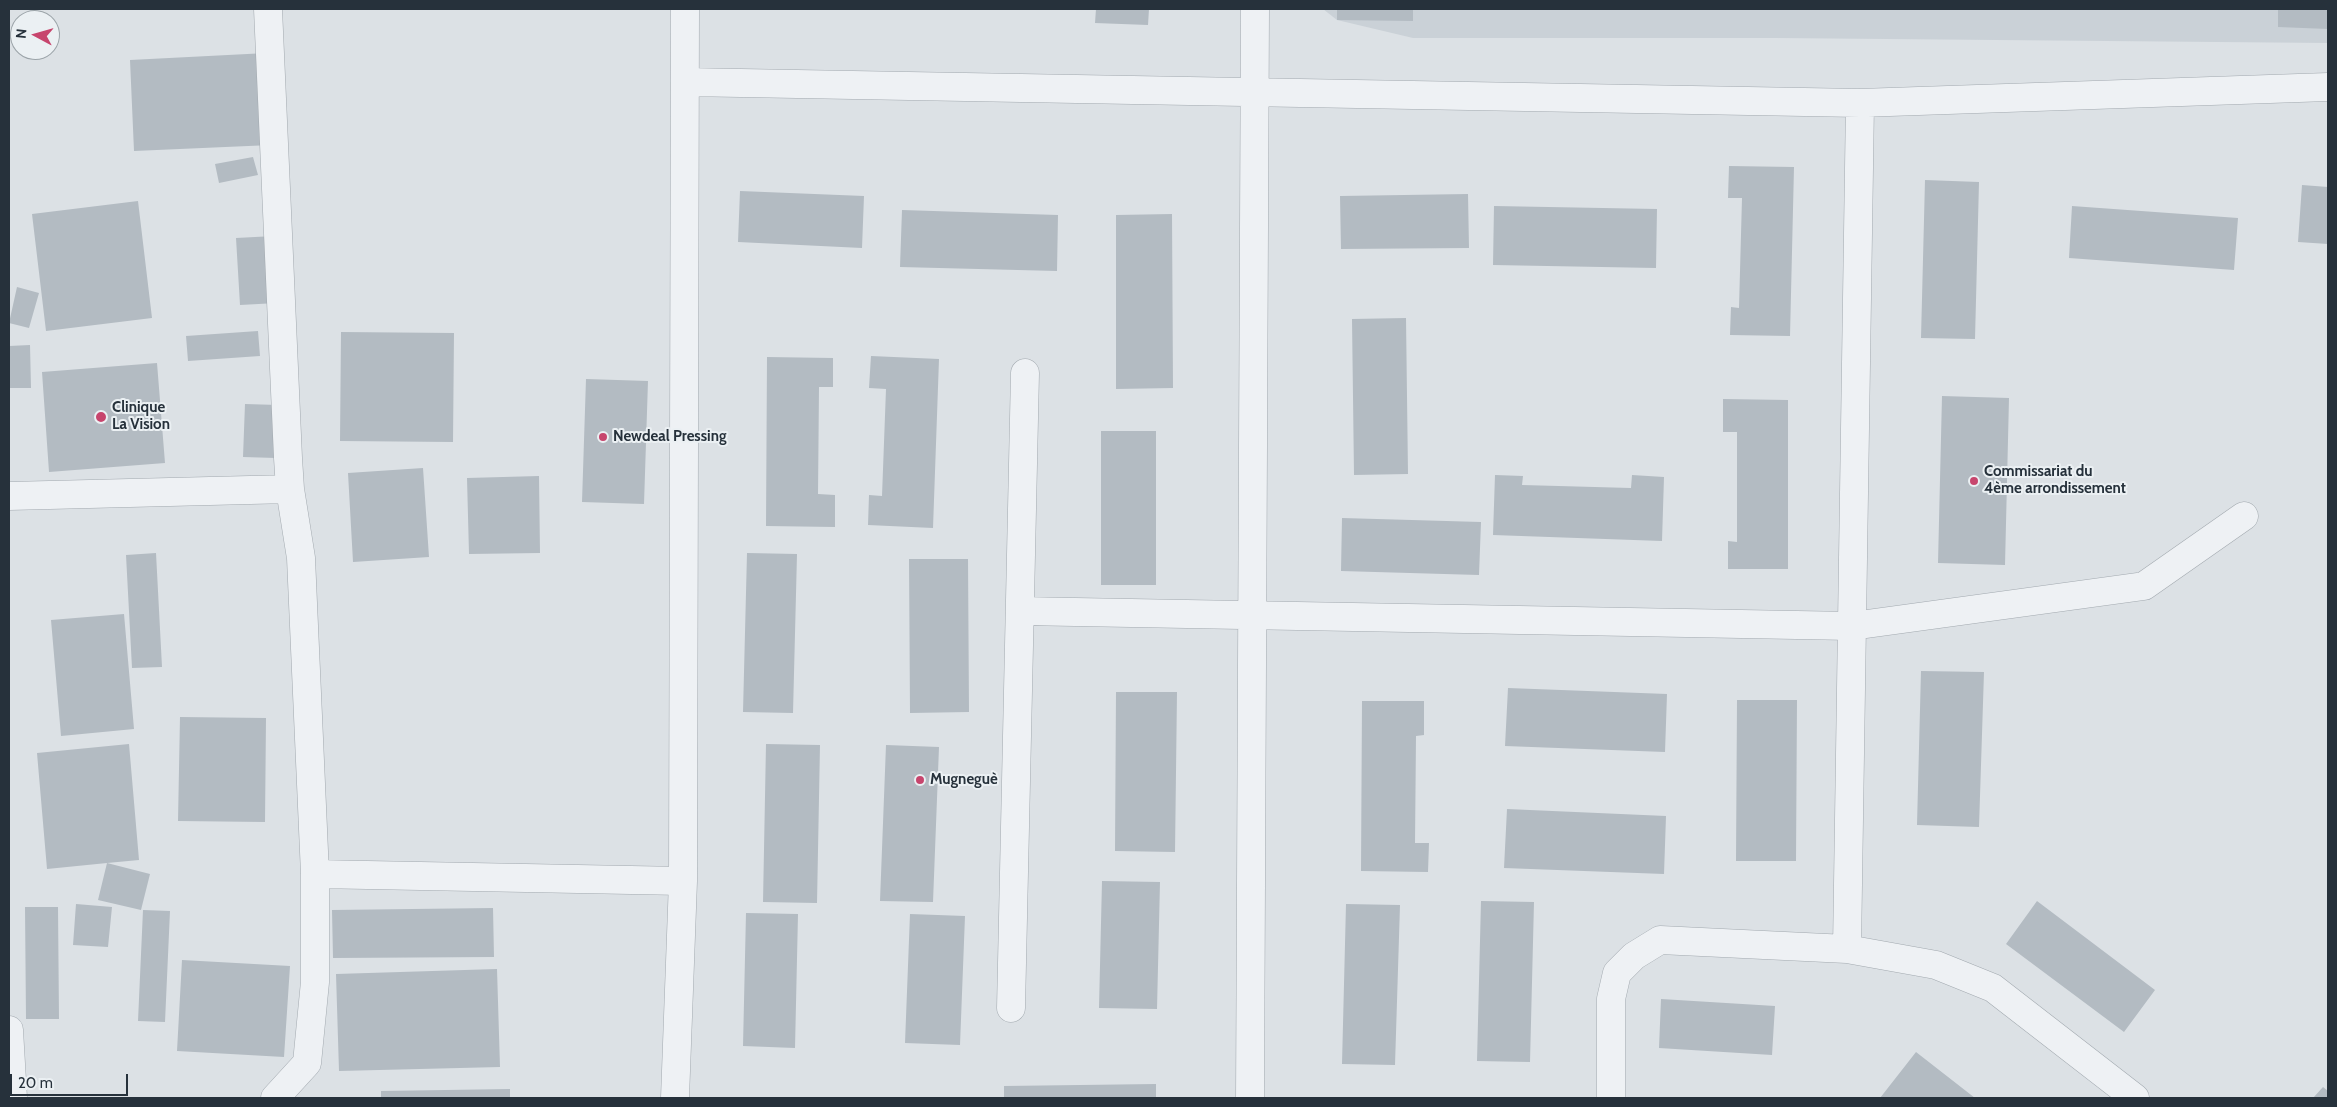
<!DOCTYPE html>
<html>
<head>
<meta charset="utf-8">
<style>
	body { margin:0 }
	#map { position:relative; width:2337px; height:1107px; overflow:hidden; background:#dce1e5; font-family:Cabin,sans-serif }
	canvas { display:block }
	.frame { position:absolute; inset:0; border:10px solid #26313b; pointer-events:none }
	.north { position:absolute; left:10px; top:10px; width:50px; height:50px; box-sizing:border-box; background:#ebf0f3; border:1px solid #9ca4a9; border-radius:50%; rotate:276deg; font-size:14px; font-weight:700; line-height:20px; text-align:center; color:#26313b }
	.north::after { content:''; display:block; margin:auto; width:18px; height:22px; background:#c7456d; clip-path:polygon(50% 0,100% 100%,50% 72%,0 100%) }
	.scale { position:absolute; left:10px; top:1074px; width:118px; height:22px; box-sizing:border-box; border:2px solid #26313b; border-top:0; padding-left:6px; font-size:15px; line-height:18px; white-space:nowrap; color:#26313b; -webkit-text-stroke:4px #ebf0f3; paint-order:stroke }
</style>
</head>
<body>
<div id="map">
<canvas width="2337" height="1107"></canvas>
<div class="frame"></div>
<div class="north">N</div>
<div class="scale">20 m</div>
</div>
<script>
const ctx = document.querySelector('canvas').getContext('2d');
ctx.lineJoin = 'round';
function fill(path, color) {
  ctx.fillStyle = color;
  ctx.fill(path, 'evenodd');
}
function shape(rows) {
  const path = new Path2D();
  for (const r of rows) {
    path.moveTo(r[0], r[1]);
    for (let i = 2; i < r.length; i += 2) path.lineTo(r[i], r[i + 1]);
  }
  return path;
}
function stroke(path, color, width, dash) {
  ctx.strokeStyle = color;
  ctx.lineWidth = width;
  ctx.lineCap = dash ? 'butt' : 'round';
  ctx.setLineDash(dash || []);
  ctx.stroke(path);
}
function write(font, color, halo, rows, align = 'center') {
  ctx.font = font + ' Cabin,sans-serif';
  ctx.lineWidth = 4;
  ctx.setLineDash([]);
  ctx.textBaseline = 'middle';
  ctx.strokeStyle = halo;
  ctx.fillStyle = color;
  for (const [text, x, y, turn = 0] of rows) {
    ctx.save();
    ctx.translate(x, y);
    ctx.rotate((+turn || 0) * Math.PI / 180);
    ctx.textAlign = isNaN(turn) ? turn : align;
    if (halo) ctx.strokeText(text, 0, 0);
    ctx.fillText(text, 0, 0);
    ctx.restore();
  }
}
const built = shape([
	[1323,9,2328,9,2328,43,1776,38,1413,38,1337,20]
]);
const building = shape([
	[1096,9,1149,9,1148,25,1095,23],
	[1337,9,1413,9,1413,21,1337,20],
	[2278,9,2328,9,2328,29,2278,27],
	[267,53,271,145,134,151,130,60],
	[253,157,258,175,219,183,215,164],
	[1729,166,1794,167,1790,336,1730,335,1731,307,1739,308,1742,198,1728,198],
	[1925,180,1979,182,1975,339,1921,338],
	[2302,185,2328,187,2328,244,2298,242],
	[740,191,864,196,862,248,738,242],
	[1468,194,1469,248,1341,249,1340,196],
	[138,201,152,318,46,331,32,214],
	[1494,206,1657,209,1656,268,1493,265],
	[2072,206,2238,218,2234,270,2069,258],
	[902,210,1058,215,1057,271,900,267],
	[1172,214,1173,388,1116,389,1116,215],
	[274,236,277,303,240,305,236,238],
	[17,287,39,293,29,328,9,323],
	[1406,318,1408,474,1354,475,1352,319],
	[258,331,260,356,188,361,186,336],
	[341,332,454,333,453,442,340,441],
	[30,345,31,388,9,388,9,346],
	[871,356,939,359,933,528,868,525,869,495,882,496,886,389,869,388],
	[767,357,833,358,833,387,819,387,818,494,835,495,835,527,766,526],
	[157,363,165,463,49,472,42,372],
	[586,379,648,381,644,504,582,502],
	[1942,396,2009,398,2005,565,1938,563],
	[1723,399,1788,400,1788,569,1728,569,1728,541,1737,542,1737,432,1723,432],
	[245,404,278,405,276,458,243,457],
	[1101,431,1156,431,1156,585,1101,585],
	[423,468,429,557,353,562,348,473],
	[1495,475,1523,476,1522,485,1631,488,1632,475,1664,477,1662,541,1493,535],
	[539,476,540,553,469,554,467,478],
	[1342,518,1481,522,1479,575,1341,571],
	[156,553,162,667,132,668,126,555],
	[747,553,797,554,793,713,743,712],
	[909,559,968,559,969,712,910,713],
	[124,614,134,729,61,736,51,620],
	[1921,671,1984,672,1979,827,1917,825],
	[1508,688,1667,694,1665,752,1505,746],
	[1116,692,1177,692,1175,852,1115,851],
	[1737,700,1797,700,1796,861,1736,861],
	[1362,701,1424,701,1424,735,1416,736,1415,843,1429,843,1428,872,1361,871],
	[180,717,266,718,265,822,178,821],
	[129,744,139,860,107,863,150,874,141,910,98,900,107,863,47,869,37,753],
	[766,744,820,745,817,903,763,902],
	[886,745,939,747,933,902,880,901],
	[1507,809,1666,816,1664,874,1504,868],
	[1102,881,1160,882,1157,1009,1099,1008],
	[1481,901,1534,902,1530,1062,1477,1061],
	[2037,901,2155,990,2124,1032,2006,944],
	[76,904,112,907,108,947,73,945],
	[1346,904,1400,905,1395,1065,1342,1064],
	[25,907,58,907,59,1019,26,1019],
	[493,908,494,957,333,958,332,910],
	[143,910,170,911,165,1022,138,1021],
	[746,913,798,914,795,1048,743,1046],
	[910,914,965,916,960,1045,905,1043],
	[182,960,290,966,284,1057,177,1051],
	[497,969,500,1067,339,1071,336,974],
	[1661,999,1775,1006,1772,1055,1659,1048],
	[1916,1052,1975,1098,1880,1098],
	[1156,1084,1156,1098,1004,1098,1004,1086],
	[2323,1087,2328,1091,2328,1098,2313,1098],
	[510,1089,510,1098,381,1098,381,1091]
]);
const minor = shape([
	[268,9,288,458,290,489,301,558,315,874,315,982,307,1063,275,1098],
	[685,82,1860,103,2328,87],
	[9,496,290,489],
	[1020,611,1852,626,2144,586,2244,516],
	[315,874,683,881],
	[1847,949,1860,103],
	[1011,1008,1025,373],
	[9,1030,13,1098],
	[675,1098,683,881,685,9],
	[1250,1098,1255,9],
	[1611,1098,1611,999,1617,973,1634,956,1660,940,1847,949,1936,965,1993,988,2135,1098]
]);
const markers = [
	[101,417,6,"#c7456d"],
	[603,437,5,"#c7456d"],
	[1974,481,5,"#c7456d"],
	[920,780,5,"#c7456d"]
];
const poiNames = [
	["Clinique",112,408],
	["La Vision",112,425],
	["Newdeal Pressing",613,437],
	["Commissariat du",1984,472],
	["4ème arrondissement",1984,489],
	["Mugneguè",930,780]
];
fill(built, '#cad1d7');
fill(building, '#b3bbc2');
stroke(minor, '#a2a9af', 29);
stroke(minor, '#eef1f4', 28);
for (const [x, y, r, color] of markers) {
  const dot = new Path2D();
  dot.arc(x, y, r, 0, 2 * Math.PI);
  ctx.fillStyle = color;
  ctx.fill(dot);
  stroke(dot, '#ebf0f3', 2);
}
write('bold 15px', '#26313b', '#ebf0f3', poiNames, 'left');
</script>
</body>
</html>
